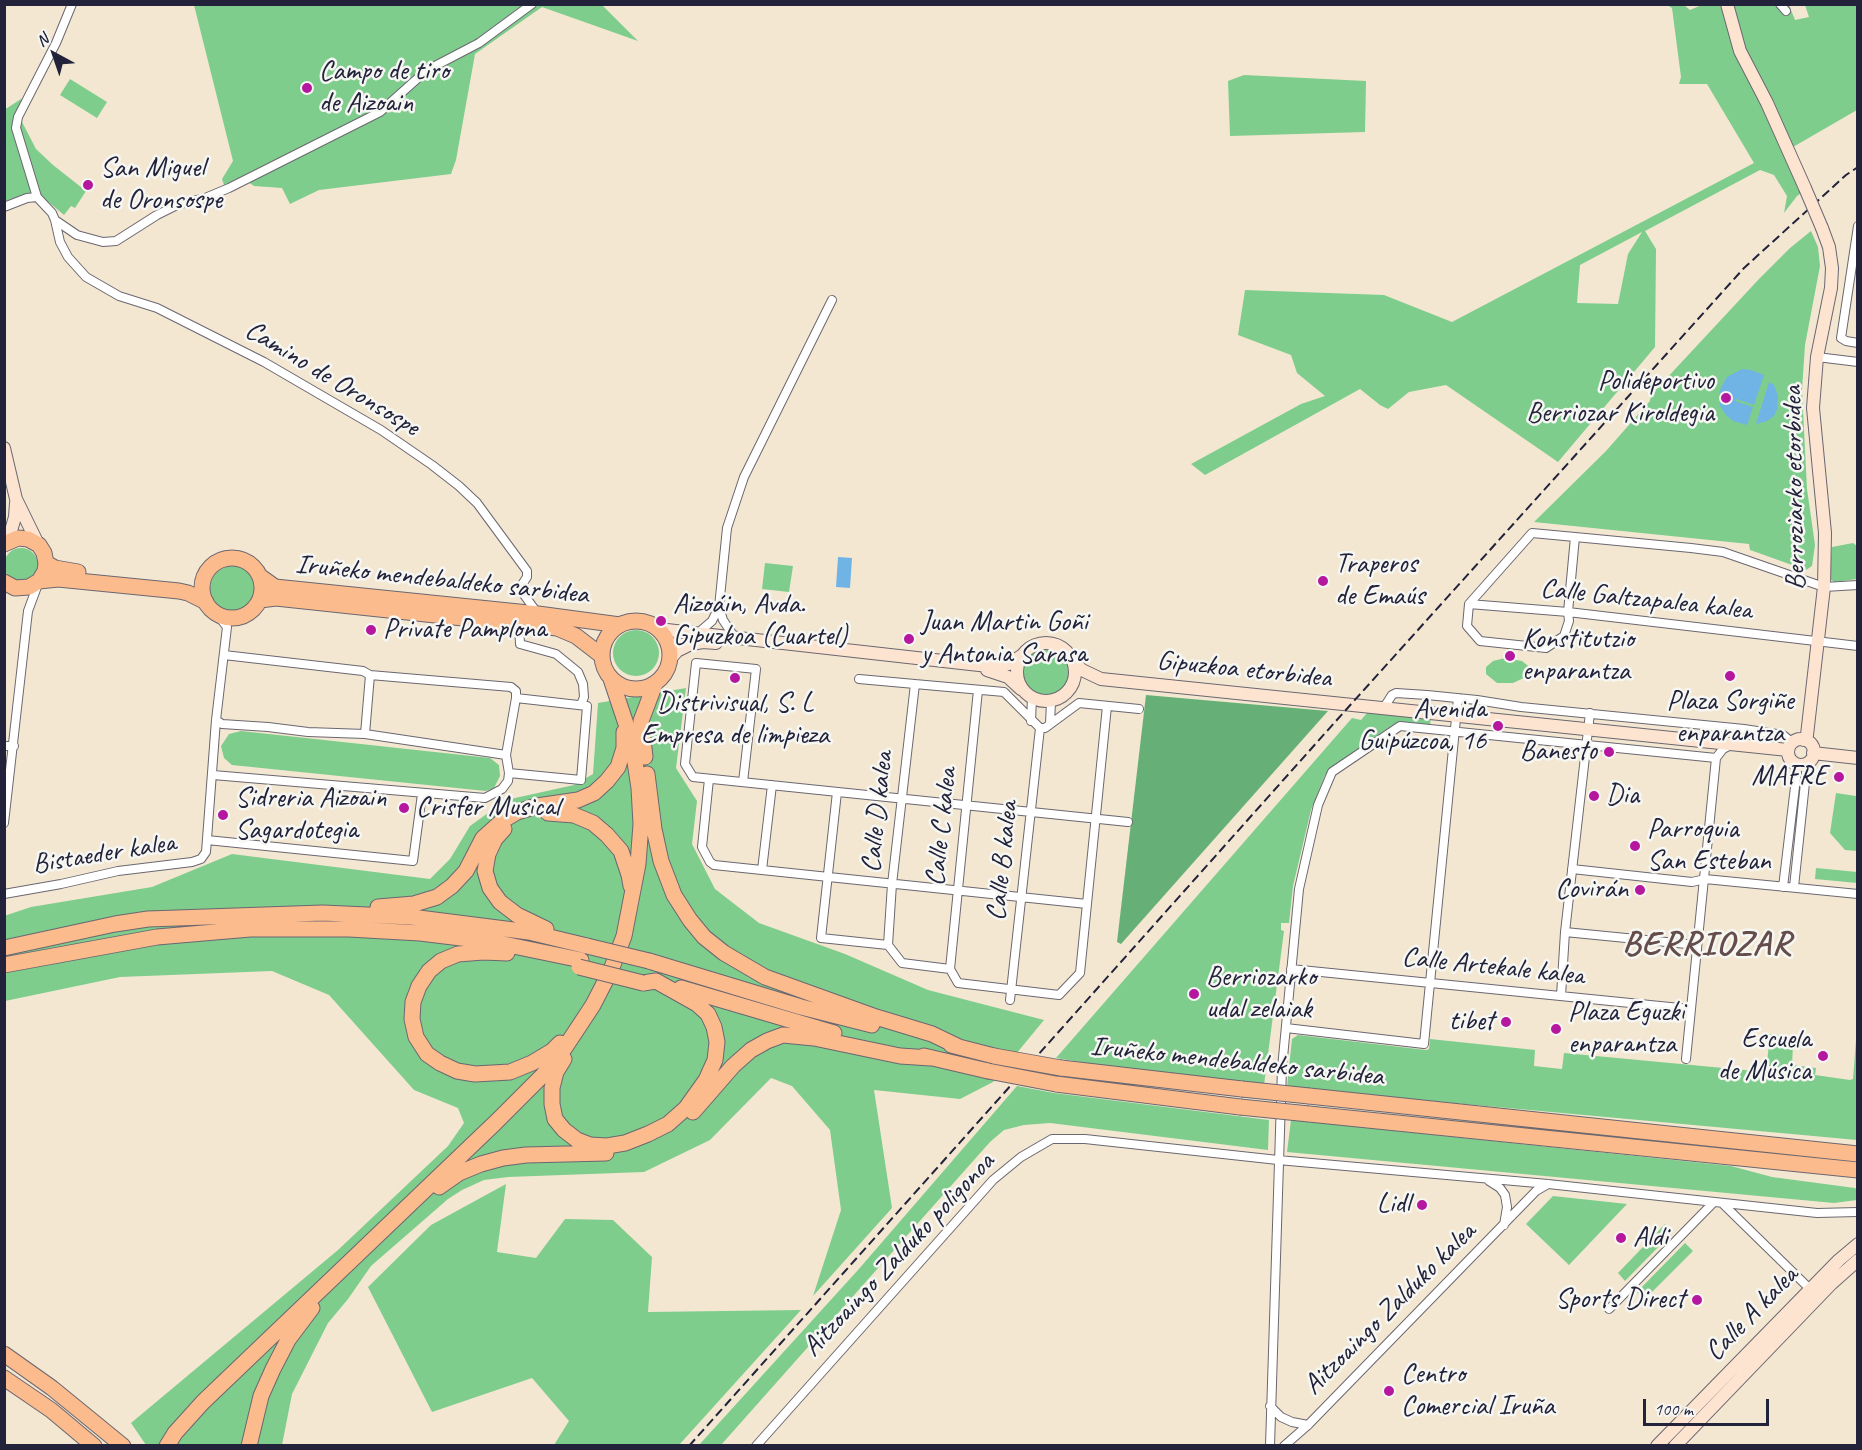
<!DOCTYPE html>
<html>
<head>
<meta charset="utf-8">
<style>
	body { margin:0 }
	#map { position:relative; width:1862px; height:1450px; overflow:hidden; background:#f3e7d2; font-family:Caveat,sans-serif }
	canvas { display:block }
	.frame { position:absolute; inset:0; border:6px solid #22223b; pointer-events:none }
	.north { position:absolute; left:24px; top:24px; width:60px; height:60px; -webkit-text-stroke:4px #f6f6f2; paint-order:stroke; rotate:320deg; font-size:16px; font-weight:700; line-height:24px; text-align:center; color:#22223b }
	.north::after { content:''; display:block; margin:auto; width:21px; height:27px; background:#22223b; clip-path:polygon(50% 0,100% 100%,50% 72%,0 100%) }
	.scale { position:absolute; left:1643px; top:1399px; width:126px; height:27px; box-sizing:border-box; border:3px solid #22223b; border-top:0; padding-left:8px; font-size:18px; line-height:21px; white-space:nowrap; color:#22223b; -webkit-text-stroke:4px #f6f6f2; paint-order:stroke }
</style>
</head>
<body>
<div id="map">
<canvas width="1862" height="1450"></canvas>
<div class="frame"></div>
<div class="north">N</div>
<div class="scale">100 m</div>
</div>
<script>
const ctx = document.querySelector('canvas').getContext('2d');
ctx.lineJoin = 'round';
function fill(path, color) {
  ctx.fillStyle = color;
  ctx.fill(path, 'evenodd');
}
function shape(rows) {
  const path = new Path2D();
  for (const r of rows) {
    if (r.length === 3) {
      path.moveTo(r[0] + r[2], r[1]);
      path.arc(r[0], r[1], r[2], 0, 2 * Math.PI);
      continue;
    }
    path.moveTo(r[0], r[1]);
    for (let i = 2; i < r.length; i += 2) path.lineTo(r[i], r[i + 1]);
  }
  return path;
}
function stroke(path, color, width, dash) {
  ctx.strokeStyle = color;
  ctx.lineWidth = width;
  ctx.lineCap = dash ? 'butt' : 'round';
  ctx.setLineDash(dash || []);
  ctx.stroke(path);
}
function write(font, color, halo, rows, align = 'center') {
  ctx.font = font + ' Caveat,sans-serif';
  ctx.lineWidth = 5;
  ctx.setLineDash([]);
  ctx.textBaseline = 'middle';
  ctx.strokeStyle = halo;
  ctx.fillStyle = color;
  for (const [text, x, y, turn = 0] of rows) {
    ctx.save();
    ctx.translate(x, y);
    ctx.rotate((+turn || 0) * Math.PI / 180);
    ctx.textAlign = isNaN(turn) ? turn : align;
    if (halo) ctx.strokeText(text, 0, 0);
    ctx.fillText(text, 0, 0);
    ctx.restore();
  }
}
const green = shape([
	[1704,4,1789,5,1795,20,1809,17,1805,5,1857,5,1857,110,1793,147,1810,187,1797,196,1784,213,1787,196,1774,175,1760,170,1645,231,1656,249,1655,347,1558,462,1446,385,1409,392,1388,409,1380,405,1360,389,1205,475,1191,464,1301,404,1325,396,1297,373,1291,355,1238,335,1245,290,1384,295,1452,322,1754,163,1707,84,1679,84,1681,77,1672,8,1667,5,1684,5,1690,10],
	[1642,232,1628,254,1618,304,1577,303,1580,265],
	[194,5,602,5,638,41,542,7,475,54,456,160,451,174,319,190,290,204,282,188,254,186,241,177,224,185,222,179,233,161],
	[1244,75,1366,81,1365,132,1230,136,1228,81],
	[70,79,107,102,97,118,60,95],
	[21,99,24,100,21,120,36,149,53,165,86,191,75,208,71,206,64,215,39,194,30,193,5,201,4,110],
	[1811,231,1818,247,1820,266,1805,345,1802,390,1807,489,1815,545,1812,566,1806,570,1753,551,1750,550,1749,544,1534,522,1606,451,1650,401,1651,395,1759,279,1790,248],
	[1853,543,1857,546,1857,579,1834,582,1829,578,1832,547],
	[21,565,17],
	[765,563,793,566,789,592,762,589],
	[233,589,23],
	[636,653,23],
	[1046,673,25],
	[1505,658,1522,661,1532,669,1531,672,1528,676,1513,683,1497,683,1486,674,1486,667,1493,661],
	[686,688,676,768,697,801,692,844,715,889,759,923,845,954,928,990,1044,1020,993,1082,960,1099,874,1090,892,1208,813,1296,841,1210,830,1130,792,1086,771,1078,710,1140,644,1172,508,1177,484,1180,462,1190,448,1199,371,1266,348,1299,328,1323,292,1394,282,1445,146,1445,131,1423,338,1250,448,1146,464,1123,458,1108,414,1090,329,995,272,971,120,977,5,1001,4,916,31,907,152,887,232,854,430,879,450,859,470,826,506,800,574,785,593,774,598,703],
	[1368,712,1431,716,1430,727,1394,724,1332,767,1325,775,1311,810,1293,886,1289,923,1281,923,1281,930,1284,931,1264,1085,1117,1068,1056,1058,1352,718,1361,720],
	[241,731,490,758,499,765,500,776,494,788,486,791,232,765,224,758,221,746,229,734],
	[1857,789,1858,789,1857,851,1845,850,1830,833,1836,793,1856,796],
	[1816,868,1857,872,1857,883,1815,879],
	[1770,1034,1788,1036,1787,1044,1793,1045,1792,1065,1816,1068,1815,1075,1850,1080,1853,1079,1856,1040,1857,1040,1857,1140,1311,1090,1287,1087,1292,1039,1298,1035,1426,1050,1429,1049,1430,1039,1535,1050,1534,1066,1562,1069,1564,1053,1766,1072],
	[1017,1086,1054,1093,1269,1120,1268,1150,1050,1123,1024,1125,1004,1130,990,1142,721,1445,699,1445,858,1270],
	[1291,1120,1731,1166,1772,1177,1855,1188,1857,1190,1857,1200,1834,1203,1287,1152],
	[506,1184,497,1252,536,1258,565,1219,613,1220,652,1257,648,1312,801,1310,679,1445,554,1445,569,1421,532,1378,432,1412,368,1287,431,1225],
	[1553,1196,1627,1204,1569,1265,1526,1224],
	[1665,1224,1673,1232,1625,1281,1618,1273],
	[1685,1243,1693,1251,1644,1300,1637,1292]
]);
const forest = shape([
	[1146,695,1328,711,1121,944,1117,942]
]);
const water = shape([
	[1742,369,1751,370,1764,375,1754,405,1736,399,1735,401,1753,407,1747,425,1733,421,1726,415,1720,406,1719,396,1721,387,1727,377],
	[1769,382,1774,385,1778,396,1777,409,1774,416,1767,421,1756,424],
	[838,557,852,558,850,588,836,587]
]);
const street = shape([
	[1780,4,1786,11],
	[37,197,16,128,18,117,56,43,72,4],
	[4,207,27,198,37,197,52,213,55,220,60,242,68,257,86,277,119,296,157,308,264,362,381,430,432,465,459,486,477,503,527,571,527,577,521,586,522,592,538,614],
	[55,220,77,235,103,242,116,241,157,215,177,205,205,198,229,188,380,112,418,78,435,66,479,43,532,4],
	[1858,226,1841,338,1846,341,1858,343],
	[1817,357,1858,362],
	[1575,537,1568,612,1569,621,1564,636,1546,648,1480,641,1467,626,1469,604,1532,533,1575,537,1691,548,1723,552,1824,587,1858,585],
	[1469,604,1568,612,1858,646],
	[719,607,723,620,735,638],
	[519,624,520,644,556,654,578,672,583,684,584,697,581,705],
	[698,633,712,621,719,607,727,528,744,477,832,300],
	[859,679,1004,692,1040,728,1045,728,1079,703,1139,709],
	[1383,709,1392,695,1396,693,1427,695,1477,700,1521,707,1744,729,1783,735,1793,743],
	[216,720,222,724,268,727,308,732,365,734,506,755],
	[1031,721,1032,698],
	[1050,724,1051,702],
	[365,734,370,675],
	[4,746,14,746],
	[509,773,581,780,587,706,516,698],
	[213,775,485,798,502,789,508,781,509,773,506,755,516,698,516,691,511,687,370,675,363,671,224,655],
	[709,779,702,847,710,862,714,865,1087,904],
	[743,782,756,669,696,663,685,764,693,777,1128,822],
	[837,792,821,938,888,945,902,963,950,969,958,983,1059,995,1080,973,1107,706],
	[4,823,28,611,38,584],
	[207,840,413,861,422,794],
	[1572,869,1692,882,1705,879,1858,894],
	[762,870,772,785],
	[1783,887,1797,770,1795,764],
	[1794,887,1807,764],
	[4,894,61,884,118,871,192,862,201,859,206,852,216,720,227,627,216,613],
	[1565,932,1697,945],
	[888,945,892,884,915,684],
	[950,969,978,690],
	[1291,969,1690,1009],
	[1561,996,1565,932,1590,713],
	[1010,1000,1040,728],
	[1286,1028,1424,1044,1458,698],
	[1686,1059,1716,758,1723,749,1731,745],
	[1489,1181,1500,1188,1505,1195,1507,1207,1504,1225],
	[1723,1204,1810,1289],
	[1609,1309,1713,1203],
	[1270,1406,1281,1417,1292,1422,1308,1425],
	[756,1446,993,1180,1021,1157,1052,1139,1085,1139,1278,1160,1548,1184,1817,1213,1858,1212],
	[1270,1446,1282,1068,1299,889,1318,805,1332,772,1400,726,1716,758],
	[1284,1446,1308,1425,1536,1191,1548,1184]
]);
const secondary = shape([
	[1727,4,1740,51,1767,103,1805,188],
	[4,448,16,499,38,544],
	[8,541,15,517,16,503],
	[658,629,988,666,1000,666,1009,664,1021,656],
	[1046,672,29],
	[671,658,677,651,691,644,703,642,716,643],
	[1074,662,1082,670,1101,679,1788,750],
	[987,670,1008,677,1021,689],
	[1801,752,13],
	[1804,740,1807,735,1824,587,1825,533,1813,408,1817,357,1831,288,1832,268,1829,247,1822,228],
	[1813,753,1858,758],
	[1657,1446,1839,1260,1858,1244],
	[1675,1446,1831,1284,1858,1260]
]);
const highway = shape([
	[4,544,18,538,28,539,39,545,44,553,46,563,45,571,39,581,29,587,15,588,4,582],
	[232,588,30],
	[46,563,55,568,78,572],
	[261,577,275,587,538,614,620,625],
	[39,581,58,579,179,591,188,593,206,602],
	[260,600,276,598,557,628,576,636,602,656],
	[636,655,34],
	[645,757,641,721,655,684],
	[647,774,654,829,661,861,674,895,690,920,704,937,724,953,765,977,876,1017,932,1034,959,1047],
	[548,813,574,815,593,823,607,835,621,851,629,875,631,886],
	[504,829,495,839,488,854,485,871,490,888,500,902,517,915,546,929],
	[378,907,414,904,437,897,452,886,466,871,483,838,502,821,517,812,537,806,578,800,594,793,607,781,618,767,624,748,624,732],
	[4,948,115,924,148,919,323,913,411,917,529,932,587,946],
	[507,953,483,952,458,954,441,961,429,971,419,986,413,1002,412,1019,416,1037,427,1054,440,1063,457,1071,475,1074,510,1072,532,1063,552,1051,560,1043],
	[649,961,801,1007,872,1025],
	[4,965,157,937,250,929,349,929,420,933,494,942,581,960],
	[681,988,834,1033],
	[951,1045,994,1056],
	[924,1056,988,1071],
	[564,1059,556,1072,552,1088,552,1104,555,1119,564,1130,577,1140,590,1145,607,1146,625,1143,648,1134,668,1124,686,1108,706,1080,715,1060,717,1042,714,1027,708,1014,697,1004,656,981,643,983],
	[1061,1068,1242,1089],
	[1056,1084,1240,1107],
	[1309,1096,1858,1154],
	[693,1112,733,1066,751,1050,767,1041,783,1035,814,1038,900,1056,931,1058],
	[1309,1114,1858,1170],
	[439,1187,459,1173,481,1164,503,1158,526,1155,606,1153],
	[4,1354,52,1388,123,1446],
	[4,1378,51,1410,94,1446],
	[167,1446,175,1433,203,1402,495,1123,543,1075,564,1049,593,1005,611,970,624,936,638,864,641,824,639,788,632,742,611,679],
	[249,1446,261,1396,273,1369,288,1340,312,1308]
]);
const rail = shape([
	[689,1446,1344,712,1744,268,1846,175,1858,167]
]);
const secondaryBridge = shape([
	[1805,188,1822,228]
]);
const highwayBridge = shape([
	[587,946,649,961],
	[579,967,643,983],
	[994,1056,1061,1068],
	[988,1071,1056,1084],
	[1242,1089,1309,1096],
	[1240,1107,1309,1114]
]);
const markers = [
	[307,88,6,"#b5179e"],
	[88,185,6,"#b5179e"],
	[1726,398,6,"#b5179e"],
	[1323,581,6,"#b5179e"],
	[661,621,6,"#b5179e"],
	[371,630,6,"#b5179e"],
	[909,639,6,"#b5179e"],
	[1510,656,6,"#b5179e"],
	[1730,676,6,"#b5179e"],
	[735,678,6,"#b5179e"],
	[1498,726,6,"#b5179e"],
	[1609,752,6,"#b5179e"],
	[1839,777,6,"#b5179e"],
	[1594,796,6,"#b5179e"],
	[404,808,6,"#b5179e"],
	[223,815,6,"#b5179e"],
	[1635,846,6,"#b5179e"],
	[1640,890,6,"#b5179e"],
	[1194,994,6,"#b5179e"],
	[1506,1022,6,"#b5179e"],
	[1556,1029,6,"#b5179e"],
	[1823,1056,6,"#b5179e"],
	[1422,1205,6,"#b5179e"],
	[1621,1238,6,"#b5179e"],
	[1697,1300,6,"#b5179e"],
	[1389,1391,6,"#b5179e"]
];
const poiNames = [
	["Campo de tiro",319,72],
	["de Aizoain",319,104],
	["San Miguel",100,169],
	["de Oronsospe",100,201],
	["Polideportivo",1714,382,"right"],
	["Berriozar Kiroldegia",1714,414,"right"],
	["Traperos",1335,565],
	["de Emaús",1335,597],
	["Aizoáin, Avda.",673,605],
	["Gipuzkoa (Cuartel)",673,637],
	["Juan Martin Goñi",921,623],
	["y Antonia Sarasa",921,655],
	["Private Pamplona",383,630],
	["Konstitutzio",1522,640],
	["enparantza",1522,672],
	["Plaza Sorgiñe",1730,702,"center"],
	["enparantza",1730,734,"center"],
	["Distrivisual, S. L",735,704,"center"],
	["Empresa de limpieza",735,736,"center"],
	["Avenida",1486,710,"right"],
	["Guipúzcoa, 16",1486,742,"right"],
	["Banesto",1597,752,"right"],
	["MAFRE",1827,777,"right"],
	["Dia",1606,796],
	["Sidreria Aizoain",235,799],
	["Sagardotegia",235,831],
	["Crisfer Musical",416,808],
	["Parroquia",1647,830],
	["San Esteban",1647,862],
	["Covirán",1628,890,"right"],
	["Berriozarko",1206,978],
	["udal zelaiak",1206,1010],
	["Plaza Eguzki",1568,1013],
	["enparantza",1568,1045],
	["tibet",1494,1022,"right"],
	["Escuela",1811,1040,"right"],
	["de Música",1811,1072,"right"],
	["Lidl",1410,1205,"right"],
	["Aldi",1633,1238],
	["Sports Direct",1685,1300,"right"],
	["Centro",1401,1375],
	["Comercial Iruña",1401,1407]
];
const streetNames = [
	["Camino de Oronsospe",332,379,31],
	["Berroziarko etorbidea",1795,488,-91],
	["Iruñeko mendebaldeko sarbidea",442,580,6],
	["Calle Galtzapalea kalea",1646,600,6],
	["Gipuzkoa etorbidea",1244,670,6],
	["Calle D kalea",878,812,-84],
	["Calle C kalea",942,827,-84],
	["Bistaeder kalea",104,854,-9],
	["Calle B kalea",1003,861,-84],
	["Calle Artekale kalea",1493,967,6],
	["Iruñeko mendebaldeko sarbidea",1237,1062,6],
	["Aitzoaingo Zalduko poligonoa",899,1255,-47],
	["Aitzoaingo Zalduko kalea",1390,1309,-45],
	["Calle A kalea",1752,1314,-46]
];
const districtNames = [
	["BERRIOZAR",1707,945]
];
fill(green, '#7ecd8d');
fill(forest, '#66b078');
fill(water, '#70b3e5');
stroke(street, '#6b6770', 10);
stroke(secondary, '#6b6770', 14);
stroke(highway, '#6b6770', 17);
stroke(street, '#fff', 8);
stroke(secondary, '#fde4d1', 12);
stroke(highway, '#fbbb8d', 15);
stroke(rail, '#22223b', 2, [9, 4.5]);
stroke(secondaryBridge, '#6b6770', 14, []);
stroke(highwayBridge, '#6b6770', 17, []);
stroke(secondaryBridge, '#fde4d1', 12);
stroke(highwayBridge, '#fbbb8d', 15);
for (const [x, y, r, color] of markers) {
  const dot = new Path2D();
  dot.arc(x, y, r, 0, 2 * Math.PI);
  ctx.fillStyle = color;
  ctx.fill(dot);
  stroke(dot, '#f6f6f2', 2);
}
write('28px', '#22223b', '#f6f6f2', poiNames, 'left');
write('28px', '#22223b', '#f6f6f2', streetNames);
ctx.letterSpacing = '1.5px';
write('bold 34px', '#644d4a', '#f6f6f2', districtNames);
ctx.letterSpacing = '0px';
</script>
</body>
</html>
